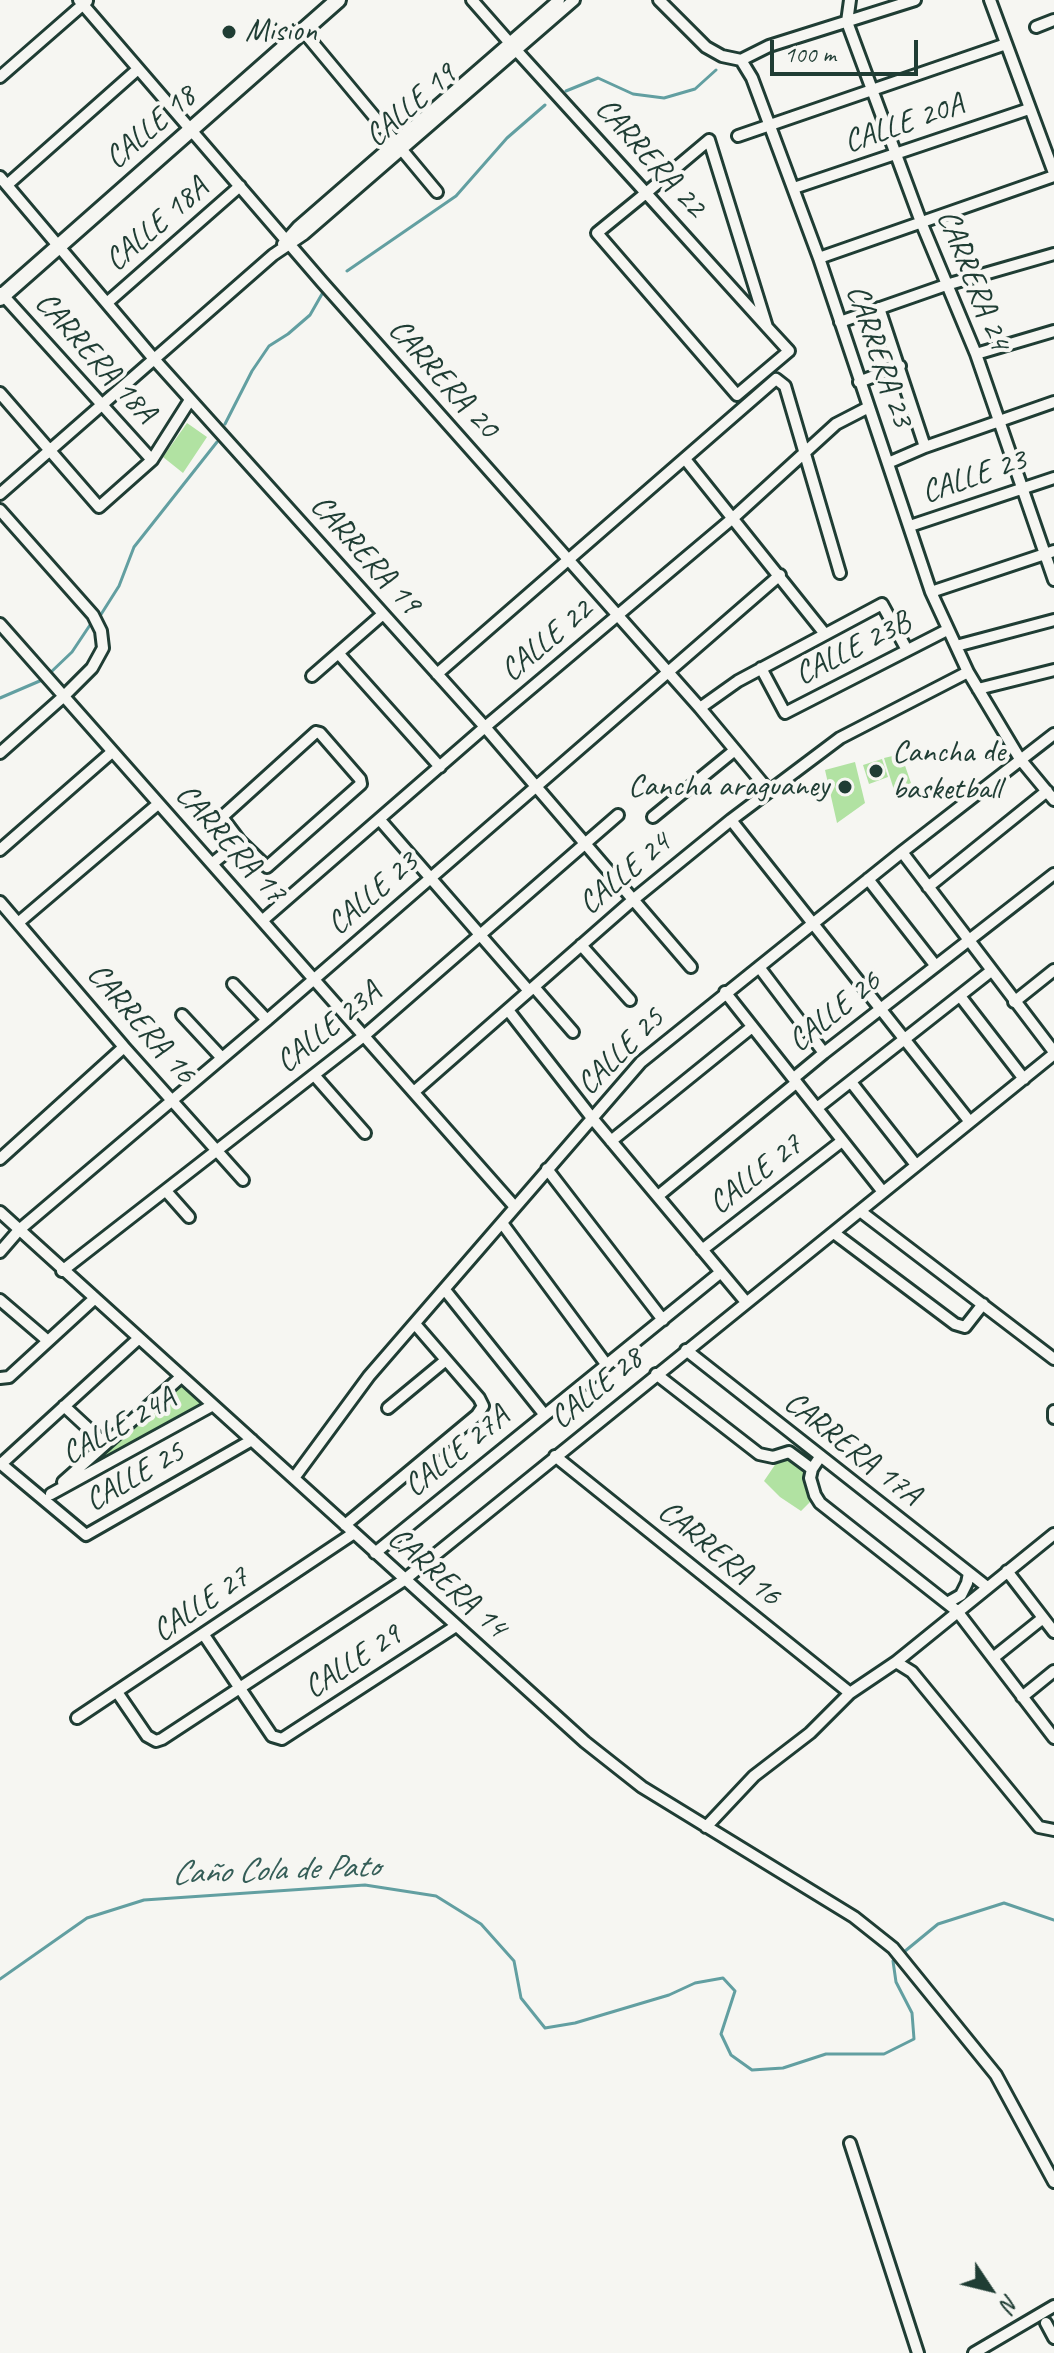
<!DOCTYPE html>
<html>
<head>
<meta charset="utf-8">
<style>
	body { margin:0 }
	#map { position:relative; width:1054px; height:2353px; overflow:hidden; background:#f6f6f2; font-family:Caveat,sans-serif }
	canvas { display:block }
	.north { position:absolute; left:950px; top:2249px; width:80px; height:80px; -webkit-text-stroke:6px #f6f6f2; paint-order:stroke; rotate:125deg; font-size:22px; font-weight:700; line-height:32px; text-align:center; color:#1f3d34 }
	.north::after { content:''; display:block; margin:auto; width:28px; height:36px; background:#1f3d34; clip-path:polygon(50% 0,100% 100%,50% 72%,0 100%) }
	.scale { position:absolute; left:770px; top:40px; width:148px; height:36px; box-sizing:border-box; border:4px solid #1f3d34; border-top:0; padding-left:10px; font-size:24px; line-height:28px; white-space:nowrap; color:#1f3d34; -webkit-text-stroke:6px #f6f6f2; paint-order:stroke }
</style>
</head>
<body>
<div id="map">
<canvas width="1054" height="2353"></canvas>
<div class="north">N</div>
<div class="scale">100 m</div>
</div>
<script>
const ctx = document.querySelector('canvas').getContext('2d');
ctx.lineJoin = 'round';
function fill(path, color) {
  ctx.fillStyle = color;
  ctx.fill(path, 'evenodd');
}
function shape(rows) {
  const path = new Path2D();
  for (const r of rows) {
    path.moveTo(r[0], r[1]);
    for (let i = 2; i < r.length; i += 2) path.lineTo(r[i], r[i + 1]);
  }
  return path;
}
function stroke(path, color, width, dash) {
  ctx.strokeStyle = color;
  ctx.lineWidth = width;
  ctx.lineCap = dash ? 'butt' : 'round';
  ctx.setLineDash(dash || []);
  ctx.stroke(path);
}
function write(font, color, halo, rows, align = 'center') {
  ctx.font = font + ' Caveat,sans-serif';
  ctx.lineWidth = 8;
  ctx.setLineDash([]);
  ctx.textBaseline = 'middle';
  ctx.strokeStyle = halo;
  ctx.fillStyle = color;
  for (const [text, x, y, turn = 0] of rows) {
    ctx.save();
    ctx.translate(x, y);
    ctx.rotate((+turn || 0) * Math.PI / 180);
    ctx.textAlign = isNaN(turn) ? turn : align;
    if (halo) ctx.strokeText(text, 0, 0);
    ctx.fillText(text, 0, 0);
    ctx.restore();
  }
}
const green = shape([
	[187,423,207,437,183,473,163,457],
	[901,754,911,783,894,790,884,758],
	[882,759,888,777,869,784,863,765],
	[855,762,865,803,837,823,825,770],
	[180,1380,206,1405,82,1475,79,1471],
	[781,1456,806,1473,810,1502,801,1511,780,1497,764,1481]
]);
const stream = shape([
	[566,91,598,78,633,94,664,98,695,89,716,70],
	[347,271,456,196,507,138,545,105],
	[225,424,252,371,269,346,288,334,310,315,322,294],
	[100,616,119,586,134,547,217,442],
	[50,673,72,652,90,625],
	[0,698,42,680],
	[0,1979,87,1918,144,1900,365,1885,436,1896,481,1924,514,1961,521,1998,545,2028,575,2023,669,1995,695,1983,723,1978,735,1991,721,2034,731,2055,752,2070,783,2068,826,2054,884,2054,914,2039,912,2013,896,1982,893,1961,938,1924,1004,1903,1054,1920]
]);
const street = shape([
	[79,0,322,282,700,708,769,791],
	[472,0,516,50,646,193,767,327,789,351,737,395,597,233,646,193,709,140,767,327],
	[659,0,706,47,722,56,741,60,752,78,819,258,931,592,968,672,1020,759,1054,800],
	[850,0,847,22,921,222,976,354,1054,580],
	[990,0,1054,173],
	[1036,27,1054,20],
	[303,31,437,192],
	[741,60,769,46,915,0],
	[0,77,87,1],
	[738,136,1006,44],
	[0,177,154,359,485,727,691,967],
	[7,185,138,69],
	[794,188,1029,109],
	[283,244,298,227,559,0],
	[819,258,1054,176],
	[1,293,152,460],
	[108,302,240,186],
	[879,308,925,447],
	[840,322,946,285,1054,254],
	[976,354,1054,331],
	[859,382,900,366],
	[0,393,99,507,152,460,190,400],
	[685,459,825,634],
	[888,463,925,447,1054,402],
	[0,494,273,255,304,234,574,0],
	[0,510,93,615,101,631,103,648,92,668,63,697,0,753],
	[910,526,1054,478],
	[931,592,1054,551],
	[0,624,515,1207],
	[956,646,1054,620],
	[339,654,440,767],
	[761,668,785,713,947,630],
	[437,674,776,379,785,386,840,573],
	[312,676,383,614],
	[978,689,1054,670],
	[700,708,738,681,882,604,907,650],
	[316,732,320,733,360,779,361,784,267,867,240,841,222,817,316,732],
	[653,817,735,750],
	[380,820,529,991],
	[731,820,970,1122],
	[0,850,112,752],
	[902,852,1054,1052],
	[213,863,240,841],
	[868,879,935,965],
	[928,887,1047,791],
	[0,902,124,1047,243,1180],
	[263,920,485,727,733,518,836,424,867,408],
	[18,923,158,804],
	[581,945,630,1000],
	[759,967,824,1053],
	[233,984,267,1020],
	[534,987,573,1032],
	[725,992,883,1192],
	[960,996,1024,1079],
	[1014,1002,1054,970],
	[508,1010,592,1118,746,1302],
	[182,1015,222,1058],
	[314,1075,365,1133],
	[851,1082,916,1165],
	[415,1091,634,899,731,820,840,738,968,672],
	[817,1108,991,971],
	[611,1141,752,1027],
	[0,1159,124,1047],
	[547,1169,663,1320],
	[166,1191,189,1217],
	[658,1196,796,1083,795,1077,824,1053,1054,874],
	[860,1211,1054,1359],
	[0,1212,585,1742,642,1787,854,1917,893,1948,996,2075,1054,2182],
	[502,1223,606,1364],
	[834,1233,955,1324,965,1327,983,1304],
	[702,1250,842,1141],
	[0,1252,19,1230,267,1020,780,575],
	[62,1271,365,1035,618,815],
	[445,1290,544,1414],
	[0,1300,48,1341],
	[686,1350,987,1587],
	[656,1374,759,1454,773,1457,789,1452,812,1469],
	[0,1378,9,1377,94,1299],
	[64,1406,104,1443],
	[388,1408,446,1360],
	[1054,1411,1054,1418],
	[555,1456,850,1693],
	[820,1457,812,1469,810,1478,815,1495,820,1503,957,1611,1054,1738],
	[0,1463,86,1535,252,1440],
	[1,1464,138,1339],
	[294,1478,369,1376,641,1062,902,852,1054,734],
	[63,1482,181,1377],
	[51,1494,213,1405],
	[345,1525,477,1415,483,1406,479,1398,415,1324],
	[375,1553,721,1272],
	[1007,1571,1054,1632],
	[947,1603,961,1595,967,1583,969,1573],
	[204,1635,272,1736,282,1739,456,1626],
	[993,1658,1043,1618],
	[896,1662,912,1672,1039,1827,1054,1830],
	[117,1692,147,1736,156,1741,162,1739,404,1580,1054,1054],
	[1022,1697,1054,1671],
	[77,1718,354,1533],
	[706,1827,754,1776,810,1733,850,1693,896,1662,1054,1534],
	[850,2143,918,2353],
	[1046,2323,1054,2338],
	[974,2353,1054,2306]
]);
const secondary = shape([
	[0,298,338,0]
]);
const markers = [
	[229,32,8,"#1f3d34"],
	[876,771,8,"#1f3d34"],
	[845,787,8,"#1f3d34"]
];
const poiNames = [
	["Mision",245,32],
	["Cancha de",892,753],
	["basketball",892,790],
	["Cancha araguaney",829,787,"right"]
];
const streetNames = [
	["CALLE 19",411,106,-41],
	["CALLE 20A",904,124,-19],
	["CALLE 18",151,128,-41],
	["CARRERA 22",650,158,48],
	["CALLE 18A",157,225,-41],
	["CARRERA 24",973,280,68],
	["CARRERA 23",879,356,71],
	["CARRERA 18A",95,358,48],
	["CARRERA 20",443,379,48],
	["CALLE 23",974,477,-19],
	["CARRERA 19",365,555,48],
	["CALLE 22",547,641,-40],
	["CALLE 23B",853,649,-27],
	["CARRERA 17",230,844,48],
	["CALLE 24",625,874,-40],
	["CALLE 23",373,894,-41],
	["CALLE 26",835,1012,-39],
	["CARRERA 16",141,1024,49],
	["CALLE 23A",329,1028,-39],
	["CALLE 25",621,1052,-45],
	["CALLE 27",756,1175,-38],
	["CALLE 28",597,1389,-39],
	["CALLE 24A",119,1427,-29],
	["CARRERA 17A",852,1449,38],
	["CALLE 27A",457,1452,-39],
	["CALLE 25",135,1477,-30],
	["CARRERA 16",719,1554,39],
	["CARRERA 14",447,1583,42],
	["CALLE 27",201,1605,-34],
	["CALLE 29",353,1662,-33]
];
const waterNames = [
	["Caño Cola de Pato",275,1871,-2]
];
fill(green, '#b1e2a2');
stroke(stream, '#629fa1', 3);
stroke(street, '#1f3d34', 16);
stroke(secondary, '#1f3d34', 20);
stroke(street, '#f6f6f2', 10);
stroke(secondary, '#f6f6f2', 14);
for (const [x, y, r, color] of markers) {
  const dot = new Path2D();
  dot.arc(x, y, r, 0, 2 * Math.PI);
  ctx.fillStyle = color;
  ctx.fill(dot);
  stroke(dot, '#f6f6f2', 3);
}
write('32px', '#1f3d34', '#f6f6f2', poiNames, 'left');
write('32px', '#1f3d34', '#f6f6f2', streetNames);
write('italic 34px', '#355e58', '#f6f6f2', waterNames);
</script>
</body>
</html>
